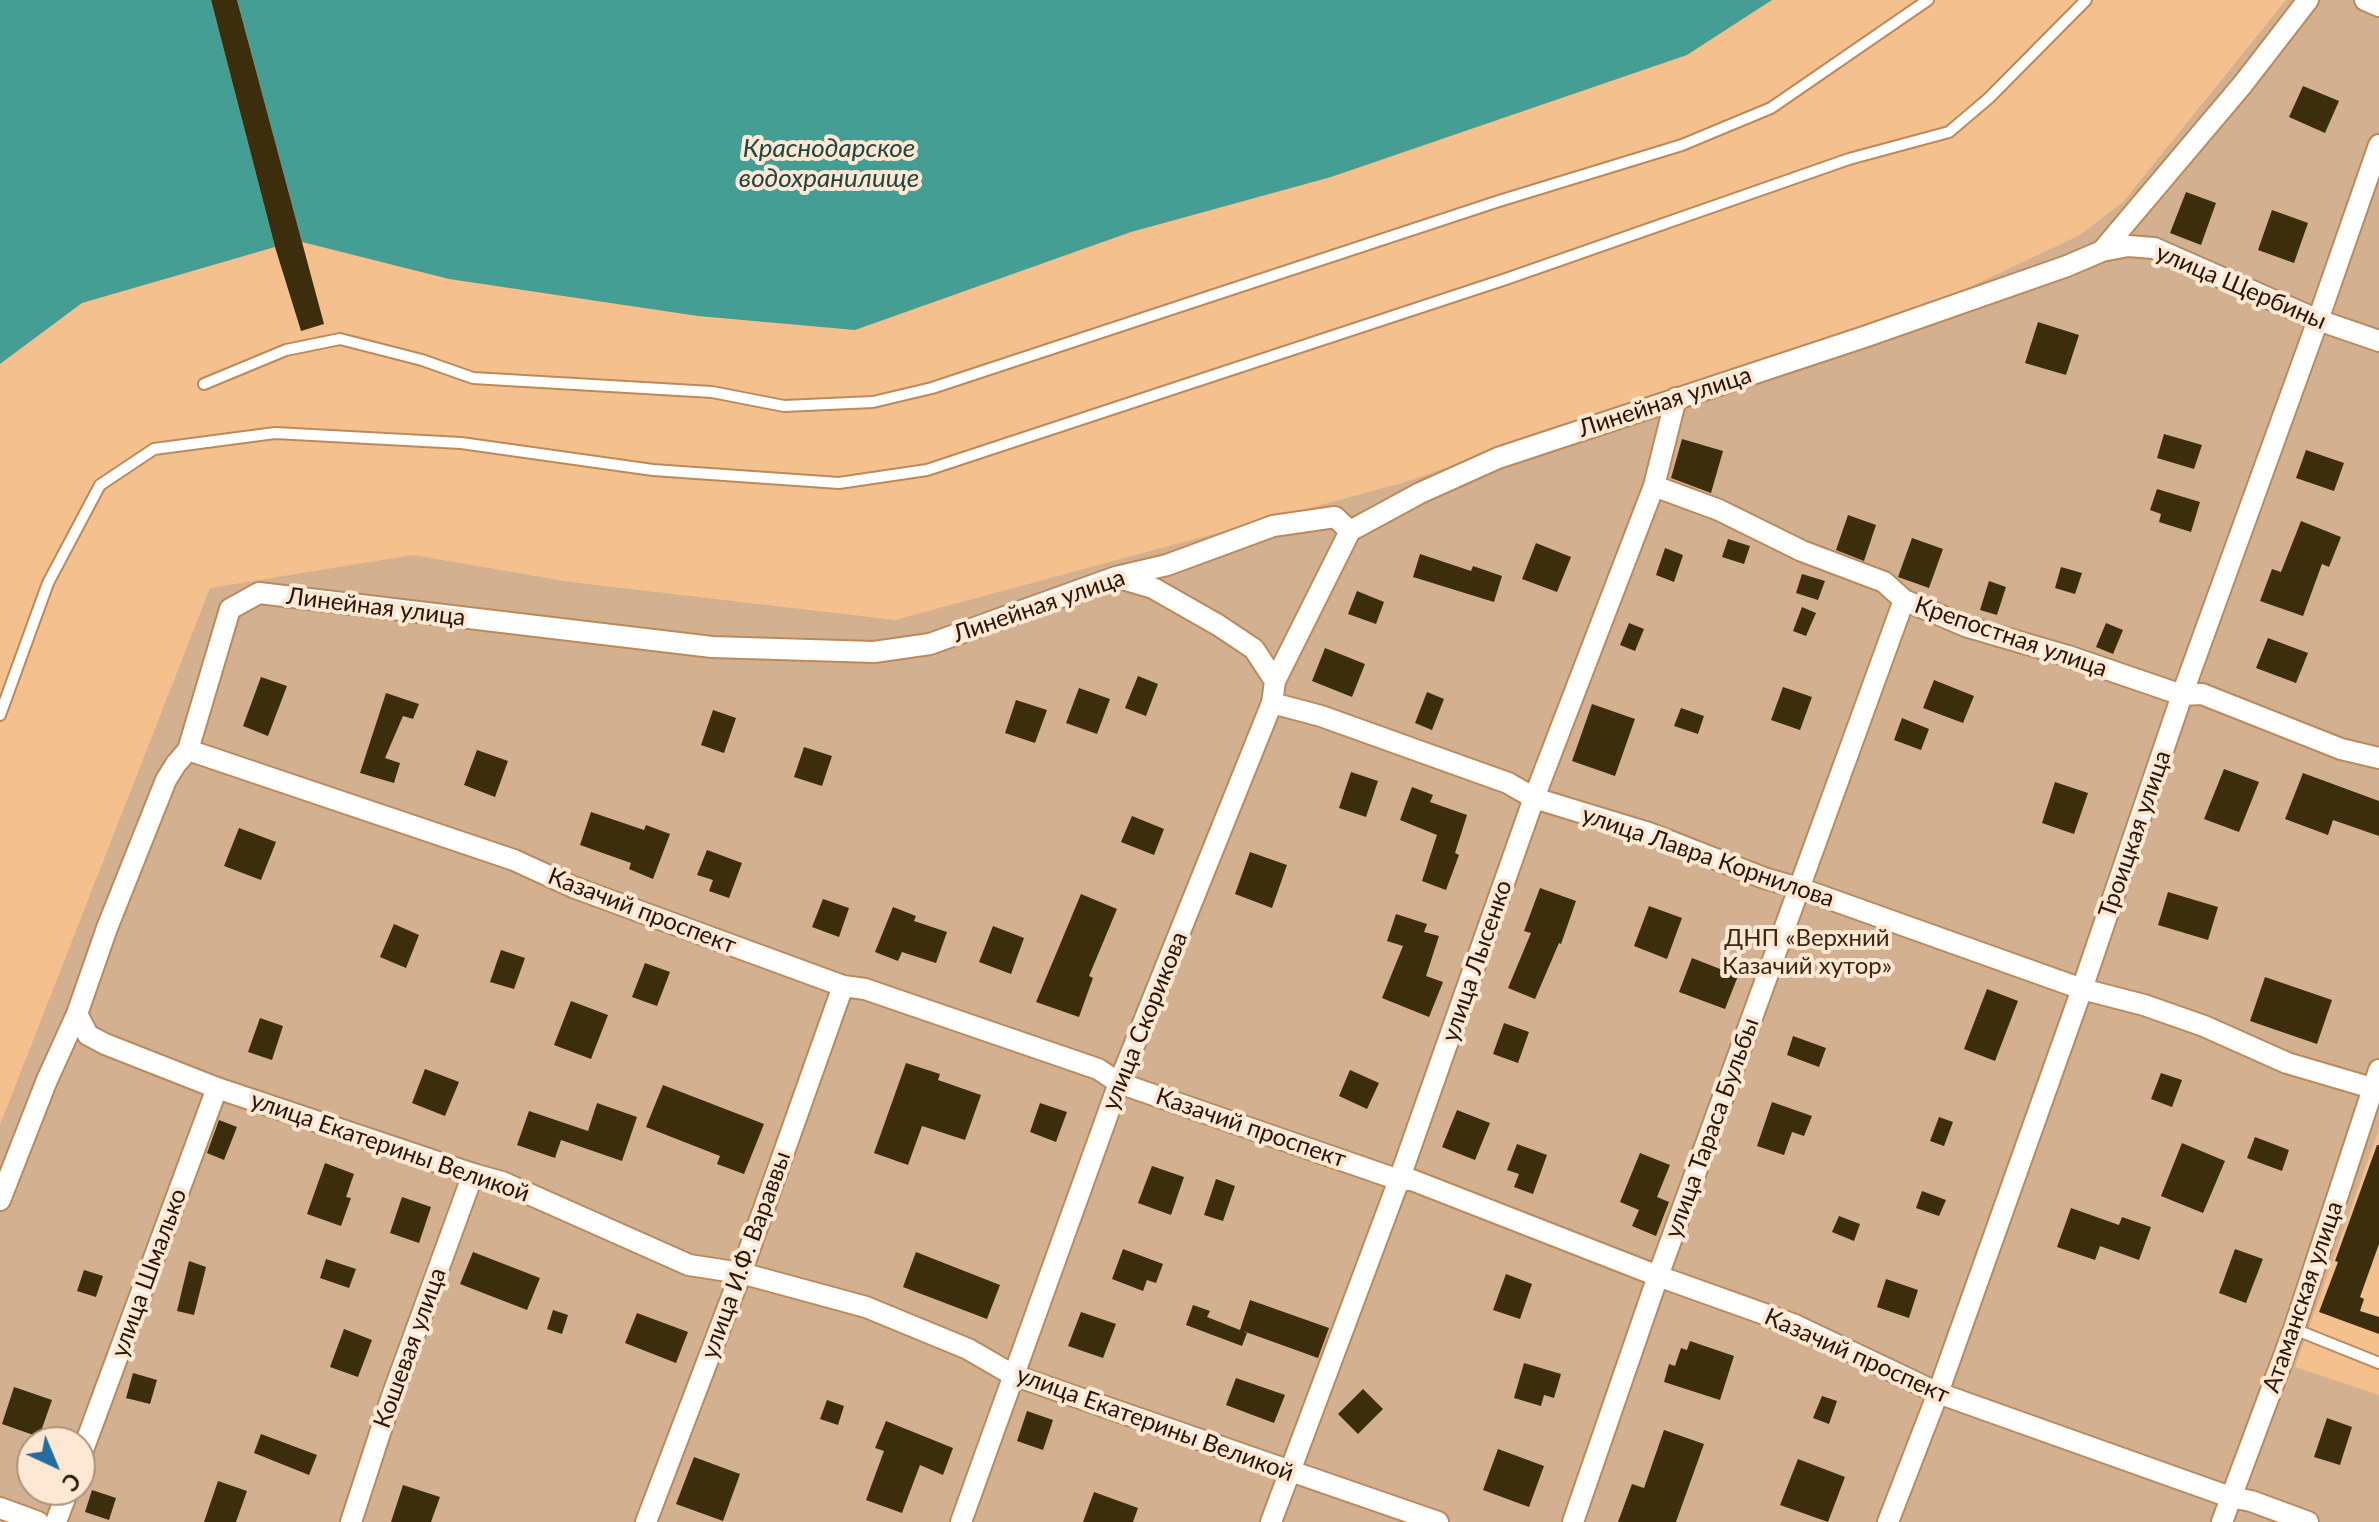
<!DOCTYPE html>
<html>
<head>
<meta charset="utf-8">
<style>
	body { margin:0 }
	#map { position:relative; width:2379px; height:1522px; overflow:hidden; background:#f4c08e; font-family:Lato,sans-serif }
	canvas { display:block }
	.north { position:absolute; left:16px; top:1426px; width:80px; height:80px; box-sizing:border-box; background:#fee8d4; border:2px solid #a99480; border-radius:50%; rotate:136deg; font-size:22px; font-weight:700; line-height:32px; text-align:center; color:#291603 }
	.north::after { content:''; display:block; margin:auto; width:28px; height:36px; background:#256ca0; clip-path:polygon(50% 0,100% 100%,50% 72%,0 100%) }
</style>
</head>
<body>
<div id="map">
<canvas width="2379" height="1522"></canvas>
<div class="north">С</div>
</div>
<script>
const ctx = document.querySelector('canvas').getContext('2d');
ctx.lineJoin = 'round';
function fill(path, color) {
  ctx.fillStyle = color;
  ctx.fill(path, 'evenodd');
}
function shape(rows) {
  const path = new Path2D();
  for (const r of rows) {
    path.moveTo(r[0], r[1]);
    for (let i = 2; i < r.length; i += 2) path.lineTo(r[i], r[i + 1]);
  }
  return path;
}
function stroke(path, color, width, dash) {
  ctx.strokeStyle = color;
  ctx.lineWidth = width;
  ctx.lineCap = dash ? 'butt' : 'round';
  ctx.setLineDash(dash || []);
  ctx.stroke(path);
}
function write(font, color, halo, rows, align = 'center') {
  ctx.font = font + ' Lato,sans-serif';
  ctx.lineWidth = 8;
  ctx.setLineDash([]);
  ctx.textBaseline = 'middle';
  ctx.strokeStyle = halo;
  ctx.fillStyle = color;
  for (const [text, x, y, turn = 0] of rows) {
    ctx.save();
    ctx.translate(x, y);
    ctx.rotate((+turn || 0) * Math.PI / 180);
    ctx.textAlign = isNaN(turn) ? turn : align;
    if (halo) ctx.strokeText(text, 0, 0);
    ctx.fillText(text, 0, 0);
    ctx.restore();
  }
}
const green = shape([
	[2286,0,2379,0,2379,1129,2295,1367,2379,1395,2379,1522,0,1522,0,1125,210,588,413,555,570,582,895,620,1402,483,1463,462,1864,337,2080,235,2123,202],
	[32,1442,80,1442,80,1490,32,1490]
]);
const water = shape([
	[0,0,211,0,275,247,82,303,0,364],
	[237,0,1772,0,1687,55,1331,177,1131,232,855,330,698,316,449,279,302,242]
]);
const building = shape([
	[211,0,237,0,324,324,301,331,275,247],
	[2303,86,2339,101,2325,133,2289,117],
	[2186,192,2216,203,2201,245,2170,233],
	[2272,210,2308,223,2294,263,2258,250],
	[2038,322,2079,335,2066,375,2025,363],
	[2164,434,2202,445,2194,469,2157,458],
	[1682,439,1723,451,1711,493,1671,478],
	[2306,450,2344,463,2334,491,2296,478],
	[2157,489,2200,502,2191,532,2159,522,2161,514,2150,510],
	[1848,515,1876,525,1864,561,1836,550],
	[2301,521,2341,537,2329,567,2322,564,2303,616,2260,601,2272,569,2281,572],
	[1912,538,1943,549,1929,588,1898,577],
	[1728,539,1750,546,1744,564,1722,557],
	[1536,543,1571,557,1557,592,1522,579],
	[1665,548,1683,555,1674,582,1656,575],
	[1420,554,1471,571,1473,566,1502,576,1494,602,1413,577],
	[2061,567,2082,573,2075,594,2055,588],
	[1802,574,1825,581,1818,600,1796,593],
	[1989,581,2006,587,1997,615,1980,610],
	[1357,591,1384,602,1376,624,1348,614],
	[1802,607,1816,613,1806,636,1793,631],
	[1629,623,1644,629,1635,651,1620,645],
	[2106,623,2123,630,2113,654,2096,647],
	[2268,638,2308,653,2296,683,2256,668],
	[1325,648,1365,664,1352,697,1312,681],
	[1138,676,1158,684,1146,716,1125,708],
	[261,677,287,686,268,736,243,726],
	[1934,680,1974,696,1963,723,1923,708],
	[1783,687,1812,697,1800,730,1771,720],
	[1079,688,1110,699,1097,734,1066,723],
	[1427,692,1444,699,1432,730,1415,723],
	[386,693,419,704,413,719,403,716,385,758,400,763,394,783,360,773],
	[1016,700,1047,710,1035,743,1005,733],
	[1592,704,1635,719,1615,776,1572,761],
	[1681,708,1704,716,1698,734,1674,726],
	[713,710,736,718,724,753,701,745],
	[1902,718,1929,729,1921,750,1894,740],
	[804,747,832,756,822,786,794,777],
	[477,750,508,761,495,797,464,785],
	[2224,769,2259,782,2239,832,2204,819],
	[1351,772,1378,781,1366,817,1339,808],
	[2303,773,2379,801,2379,836,2333,820,2328,835,2285,819],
	[2055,782,2088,793,2074,834,2042,823],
	[1412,787,1433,795,1430,802,1467,815,1455,853,1459,855,1446,890,1422,881,1437,835,1400,820],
	[591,812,644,830,646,825,670,834,653,879,629,869,631,863,580,845],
	[1132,816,1164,829,1154,855,1121,842],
	[239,828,276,842,261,880,224,866],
	[707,850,742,863,729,898,709,891,713,880,697,875],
	[1250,852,1287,865,1272,908,1235,894],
	[1540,888,1576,901,1561,944,1559,943,1535,999,1508,988,1531,933,1524,931],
	[2168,892,2218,907,2208,940,2158,925],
	[1081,894,1117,909,1089,976,1093,978,1079,1017,1036,1002],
	[823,899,849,908,839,937,812,927],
	[1649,906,1682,918,1667,959,1634,946],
	[893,907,916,916,914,921,947,932,936,963,902,952,898,961,875,952],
	[1396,914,1427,924,1424,932,1439,936,1426,976,1443,982,1429,1017,1382,998,1403,946,1387,941],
	[394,924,419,935,406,968,380,957],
	[993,926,1024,938,1011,974,979,962],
	[501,950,525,958,514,989,490,982],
	[1692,958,1738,976,1725,1009,1679,992],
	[645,963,670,972,657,1006,632,997],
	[2265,977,2332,1000,2317,1044,2250,1021],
	[1987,989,2018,1001,1995,1061,1964,1049],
	[571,1001,608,1015,591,1059,554,1045],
	[260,1018,283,1026,272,1060,248,1052],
	[1504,1023,1529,1032,1518,1063,1493,1054],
	[1793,1036,1826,1048,1819,1067,1787,1055],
	[906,1063,940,1074,938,1080,981,1095,965,1140,922,1126,908,1165,874,1153],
	[425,1069,459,1082,445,1116,412,1103],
	[1350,1070,1379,1083,1367,1109,1339,1096],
	[2161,1073,2182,1080,2172,1107,2151,1099],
	[663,1085,764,1124,744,1174,717,1164,720,1156,646,1127],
	[1772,1102,1812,1116,1804,1136,1792,1132,1784,1155,1757,1146],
	[597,1103,637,1117,622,1161,561,1140,555,1158,517,1145,529,1111,588,1131],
	[1040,1103,1067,1112,1056,1142,1030,1132],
	[1457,1110,1490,1123,1475,1160,1442,1147],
	[1939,1117,1953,1122,1944,1146,1930,1141],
	[219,1120,237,1127,224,1160,207,1153],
	[2255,1137,2289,1150,2282,1171,2247,1158],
	[2182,1143,2225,1161,2203,1213,2161,1196],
	[1517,1144,1547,1155,1533,1194,1514,1187,1519,1174,1507,1170],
	[2377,1145,2379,1145,2379,1244,2360,1297,2364,1299,2360,1311,2379,1317,2379,1334,2319,1312,2338,1262,2335,1261],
	[1640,1153,1670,1165,1657,1197,1669,1202,1656,1236,1632,1226,1639,1210,1620,1202],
	[325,1163,354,1174,346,1197,351,1198,341,1226,307,1214],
	[1152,1166,1184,1177,1171,1215,1138,1203],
	[1216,1179,1235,1186,1223,1221,1204,1215],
	[1922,1191,1946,1200,1939,1216,1916,1208],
	[402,1197,431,1207,419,1243,390,1233],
	[2071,1208,2119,1225,2122,1217,2151,1227,2139,1260,2100,1246,2095,1260,2057,1247],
	[1839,1216,1860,1224,1854,1241,1832,1232],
	[1123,1249,1163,1264,1156,1283,1147,1280,1143,1291,1112,1279],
	[2235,1249,2263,1259,2246,1303,2219,1293],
	[473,1252,540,1278,527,1310,460,1284],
	[916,1252,1000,1285,987,1319,903,1287],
	[326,1259,356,1269,349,1288,320,1278],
	[189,1261,206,1267,194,1315,177,1311],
	[84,1270,103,1276,96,1297,77,1291],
	[1506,1274,1532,1284,1520,1319,1493,1310],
	[1886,1279,1918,1290,1909,1318,1877,1307],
	[1250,1300,1329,1328,1318,1358,1243,1331,1247,1333,1242,1346,1186,1325,1193,1305,1210,1311,1207,1317,1240,1330],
	[553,1310,568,1315,562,1334,547,1329],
	[1081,1312,1116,1324,1103,1358,1068,1346],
	[637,1313,688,1332,676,1363,625,1343],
	[344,1329,372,1340,358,1377,330,1367],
	[1690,1341,1734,1356,1720,1400,1664,1382,1669,1364,1675,1366,1681,1348,1687,1350],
	[1524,1363,1561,1374,1554,1398,1544,1395,1541,1406,1514,1398],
	[133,1373,157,1380,150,1404,126,1398],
	[1236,1378,1285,1395,1274,1423,1226,1405],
	[14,1387,52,1400,39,1437,2,1424],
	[1363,1389,1383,1409,1358,1434,1338,1414],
	[1822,1396,1837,1401,1829,1424,1813,1418],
	[827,1400,844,1406,838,1425,820,1419],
	[1027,1411,1053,1420,1043,1450,1017,1441],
	[2327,1418,2352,1427,2340,1465,2314,1457],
	[886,1421,953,1448,943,1475,920,1465,902,1513,866,1500,884,1451,875,1448],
	[1664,1430,1704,1444,1676,1522,1618,1522,1632,1484,1644,1488],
	[261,1434,317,1455,309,1475,254,1453],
	[1498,1449,1544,1466,1529,1507,1483,1490],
	[694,1457,740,1474,723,1521,676,1504],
	[1798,1459,1845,1477,1828,1522,1780,1505],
	[218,1481,247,1491,236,1522,204,1522],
	[403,1485,440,1497,431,1522,391,1522],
	[92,1490,116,1498,109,1520,85,1512],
	[1094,1492,1138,1508,1133,1522,1083,1522]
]);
const service = shape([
	[204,384,286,350,340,339,422,360,473,378,712,392,784,406,873,402,932,388,1499,201,1682,145,1771,108,1928,0],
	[0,715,48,583,100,485,154,449,275,433,461,443,653,470,839,483,927,470,1506,279,1849,159,1949,132,1989,98,2086,0],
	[2294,1329,2379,1363]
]);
const minor = shape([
	[2365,0,2379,6],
	[2102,251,2128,246,2154,248,2318,320,2379,341],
	[1654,486,1719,510,1802,551,1884,582,1904,600,1968,627,2068,656,2182,695,2202,694,2341,749,2379,758],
	[1119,578,1153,588,1218,625,1254,649,1275,681],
	[1272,703,1321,716,1508,783,1534,798,1649,833,1764,878,1799,888,2082,989,2144,1005,2204,1026,2287,1063,2372,1088],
	[188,750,514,860,573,887,843,986,865,989,1098,1069,1119,1083,1399,1180,1412,1180,1658,1276,1795,1325,1938,1393,2230,1497,2251,1501,2308,1522],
	[77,1014,88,1035,105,1044,217,1088,473,1174,502,1182,689,1265,741,1273,866,1307,968,1349,1013,1375,1438,1522],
	[0,1200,47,1080,77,1014,107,928,166,780,176,764,188,750,230,609,259,593,712,647,874,652,930,644,1116,577,1167,565,1273,526,1335,517,1350,531,1420,493,1498,458,1864,337,2067,266,2102,251,2243,84,2308,0],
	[80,1458,217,1088],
	[0,1508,38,1522],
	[56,1522,68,1490],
	[351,1522,391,1399,473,1174],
	[646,1522,741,1273,843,986],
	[961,1522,1119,1083,1272,703,1275,681,1350,531],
	[1271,1522,1399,1180,1534,798,1654,486,1676,398],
	[1573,1522,1658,1276,1904,600],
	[1888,1522,1938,1393,2082,989,2182,695,2318,320,2379,145],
	[2222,1522,2294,1329,2379,1070]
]);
const streetNames = [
	["улица Щербины",2241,287,23],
	["Линейная улица",1665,402,-18],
	["Линейная улица",1039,606,-19],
	["Линейная улица",376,607,7],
	["Крепостная улица",2011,637,19],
	["Троицкая улица",2135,834,-71],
	["улица Лавра Корнилова",1708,857,19],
	["Казачий проспект",642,911,21],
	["улица Лысенко",1477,961,-71],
	["улица Скорикова",1145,1021,-68],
	["Казачий проспект",1251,1128,19],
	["улица Тараса Бульбы",1712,1128,-70],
	["улица Екатерины Великой",390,1147,19],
	["улица И.Ф. Вараввы",746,1255,-70],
	["улица Шмалько",149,1273,-70],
	["Атаманская улица",2303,1297,-71],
	["Кошевая улица",410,1348,-70],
	["Казачий проспект",1857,1356,24],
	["улица Екатерины Великой",1155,1424,20]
];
const parkNames = [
	["ДНП «Верхний",1807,938],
	["Казачий хутор»",1807,966]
];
const waterNames = [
	["Краснодарское",829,149],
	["водохранилище",829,179]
];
fill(green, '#d3b090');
fill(water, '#459e94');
fill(building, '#3c2e0d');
stroke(service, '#bc8a5a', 14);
stroke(minor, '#bc8a5a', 24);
stroke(service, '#fff', 10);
stroke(minor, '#fff', 20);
write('24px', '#291603', '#fee8d4', streetNames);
write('24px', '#3c2611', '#fee8d4', parkNames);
write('italic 26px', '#1e4742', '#fee8d4', waterNames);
</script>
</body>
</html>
